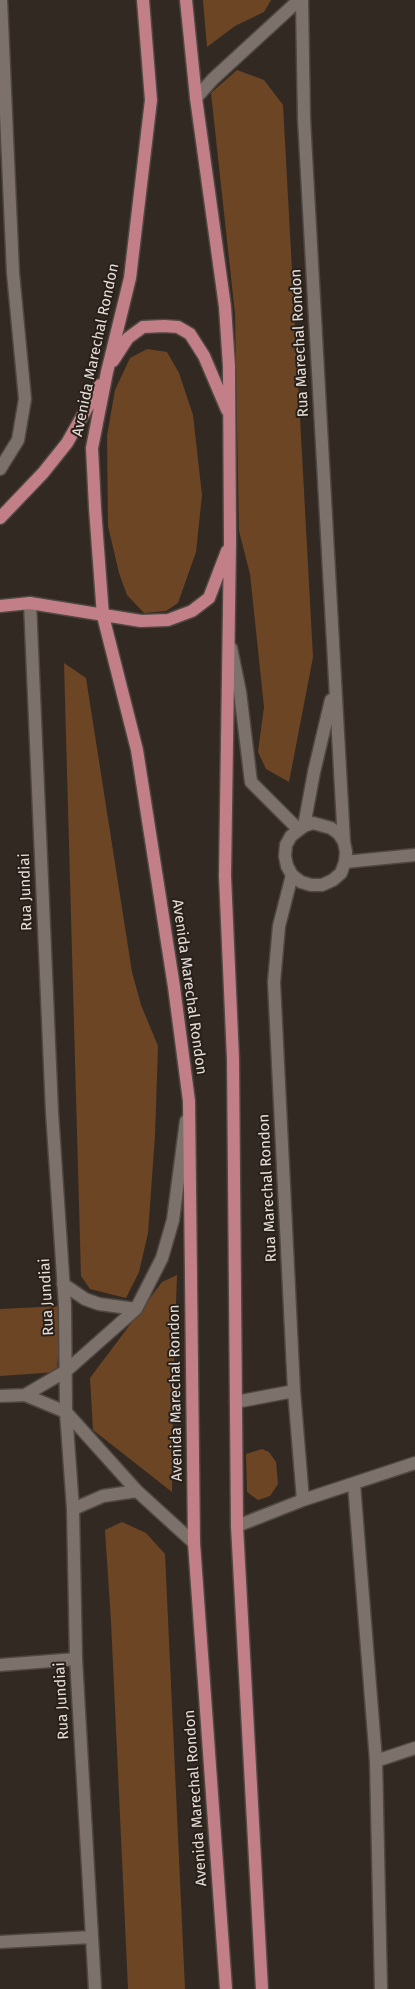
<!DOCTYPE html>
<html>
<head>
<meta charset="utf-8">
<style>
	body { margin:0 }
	canvas { display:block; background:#322922 }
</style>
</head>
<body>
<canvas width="415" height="1989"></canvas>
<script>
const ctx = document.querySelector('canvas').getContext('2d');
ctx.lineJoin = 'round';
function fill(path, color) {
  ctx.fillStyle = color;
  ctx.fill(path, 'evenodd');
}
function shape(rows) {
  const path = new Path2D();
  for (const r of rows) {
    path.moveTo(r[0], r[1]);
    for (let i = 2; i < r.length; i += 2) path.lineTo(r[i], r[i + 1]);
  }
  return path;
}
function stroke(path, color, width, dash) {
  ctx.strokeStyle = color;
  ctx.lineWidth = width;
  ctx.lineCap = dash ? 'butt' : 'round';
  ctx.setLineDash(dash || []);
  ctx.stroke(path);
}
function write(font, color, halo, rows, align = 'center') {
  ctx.font = font + ' "Fira Sans",sans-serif';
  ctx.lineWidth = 4;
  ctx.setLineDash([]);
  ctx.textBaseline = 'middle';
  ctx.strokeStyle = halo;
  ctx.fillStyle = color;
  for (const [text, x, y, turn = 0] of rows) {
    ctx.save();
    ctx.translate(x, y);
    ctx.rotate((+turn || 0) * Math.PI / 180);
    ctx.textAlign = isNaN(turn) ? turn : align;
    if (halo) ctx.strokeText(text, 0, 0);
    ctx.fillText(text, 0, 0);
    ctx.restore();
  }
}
const green = shape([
	[203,0,271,0,264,12,235,26,207,47],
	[237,70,264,80,283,105,313,657,289,782,266,769,258,752,264,707,250,574,239,531,235,314,211,93],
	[147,349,167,352,179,373,193,415,202,495,196,552,178,603,166,611,144,613,127,595,119,573,108,526,107,436,115,390,130,358],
	[64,663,86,678,132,972,141,1005,158,1046,155,1135,148,1233,139,1272,126,1298,90,1289,81,1276],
	[177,1275,173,1390,172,1492,93,1430,90,1378,162,1282],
	[61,1306,57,1372,0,1376,0,1309],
	[262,1449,269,1452,276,1462,278,1484,270,1496,258,1500,247,1492,246,1454],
	[122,1522,146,1533,165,1554,185,1989,128,1989,111,1621,105,1530]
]);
const minor = shape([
	[302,0,304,119,344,842,346,852,345,862,341,873,333,880,322,885,311,885,301,882,292,875,287,866,285,856,286,845,291,836,304,826,313,823,331,828,339,834,344,842],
	[196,98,213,79,299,0],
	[0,469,18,440,25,399,13,273,1,0],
	[30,603,52,1112,65,1306,66,1412,73,1509,76,1659,95,1989],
	[231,648,240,692,251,782,298,829],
	[304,826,314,772,331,700],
	[345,862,415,855],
	[292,875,279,926,274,982,294,1391,303,1500],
	[63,1284,85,1299,99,1304,136,1309],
	[25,1395,66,1371,136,1309,162,1258,173,1220,186,1121],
	[0,1396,25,1395,66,1412,137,1491,194,1543],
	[236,1402,294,1391],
	[354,1484,376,1761,381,1989],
	[73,1509,103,1496,137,1491],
	[237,1526,303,1500,415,1463],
	[0,1665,76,1659],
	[376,1761,415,1748],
	[0,1942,92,1937]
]);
const major = shape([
	[143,0,151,100,130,278,107,372,92,448,95,508,103,616,137,750,174,987,189,1101,194,1543,226,1989],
	[186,0,196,98,225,307,229,366,230,542,225,876,233,1059,237,1526,262,1989],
	[113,361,128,338,143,327,164,326,178,327,190,334,204,356,227,410],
	[0,518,43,473,67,443,100,385],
	[0,606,30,603,141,621,168,620,192,611,209,598,227,551]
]);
const streetNames = [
	["Rua Marechal Rondon",300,343,-93],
	["Avenida Marechal Rondon",96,350,-78],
	["Rua Jundiai",26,892,-92],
	["Avenida Marechal Rondon",189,987,82],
	["Rua Marechal Rondon",268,1188,-93],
	["Rua Jundiai",47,1297,-93],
	["Avenida Marechal Rondon",176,1393,-91],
	["Rua Jundiai",62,1701,-93],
	["Avenida Marechal Rondon",196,1798,-94]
];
fill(green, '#6c4525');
stroke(minor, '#4e4742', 15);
stroke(major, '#4e4742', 15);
stroke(minor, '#7d726b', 12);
stroke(major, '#c37f87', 12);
write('15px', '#e5dfdb', '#281f19', streetNames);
</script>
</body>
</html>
